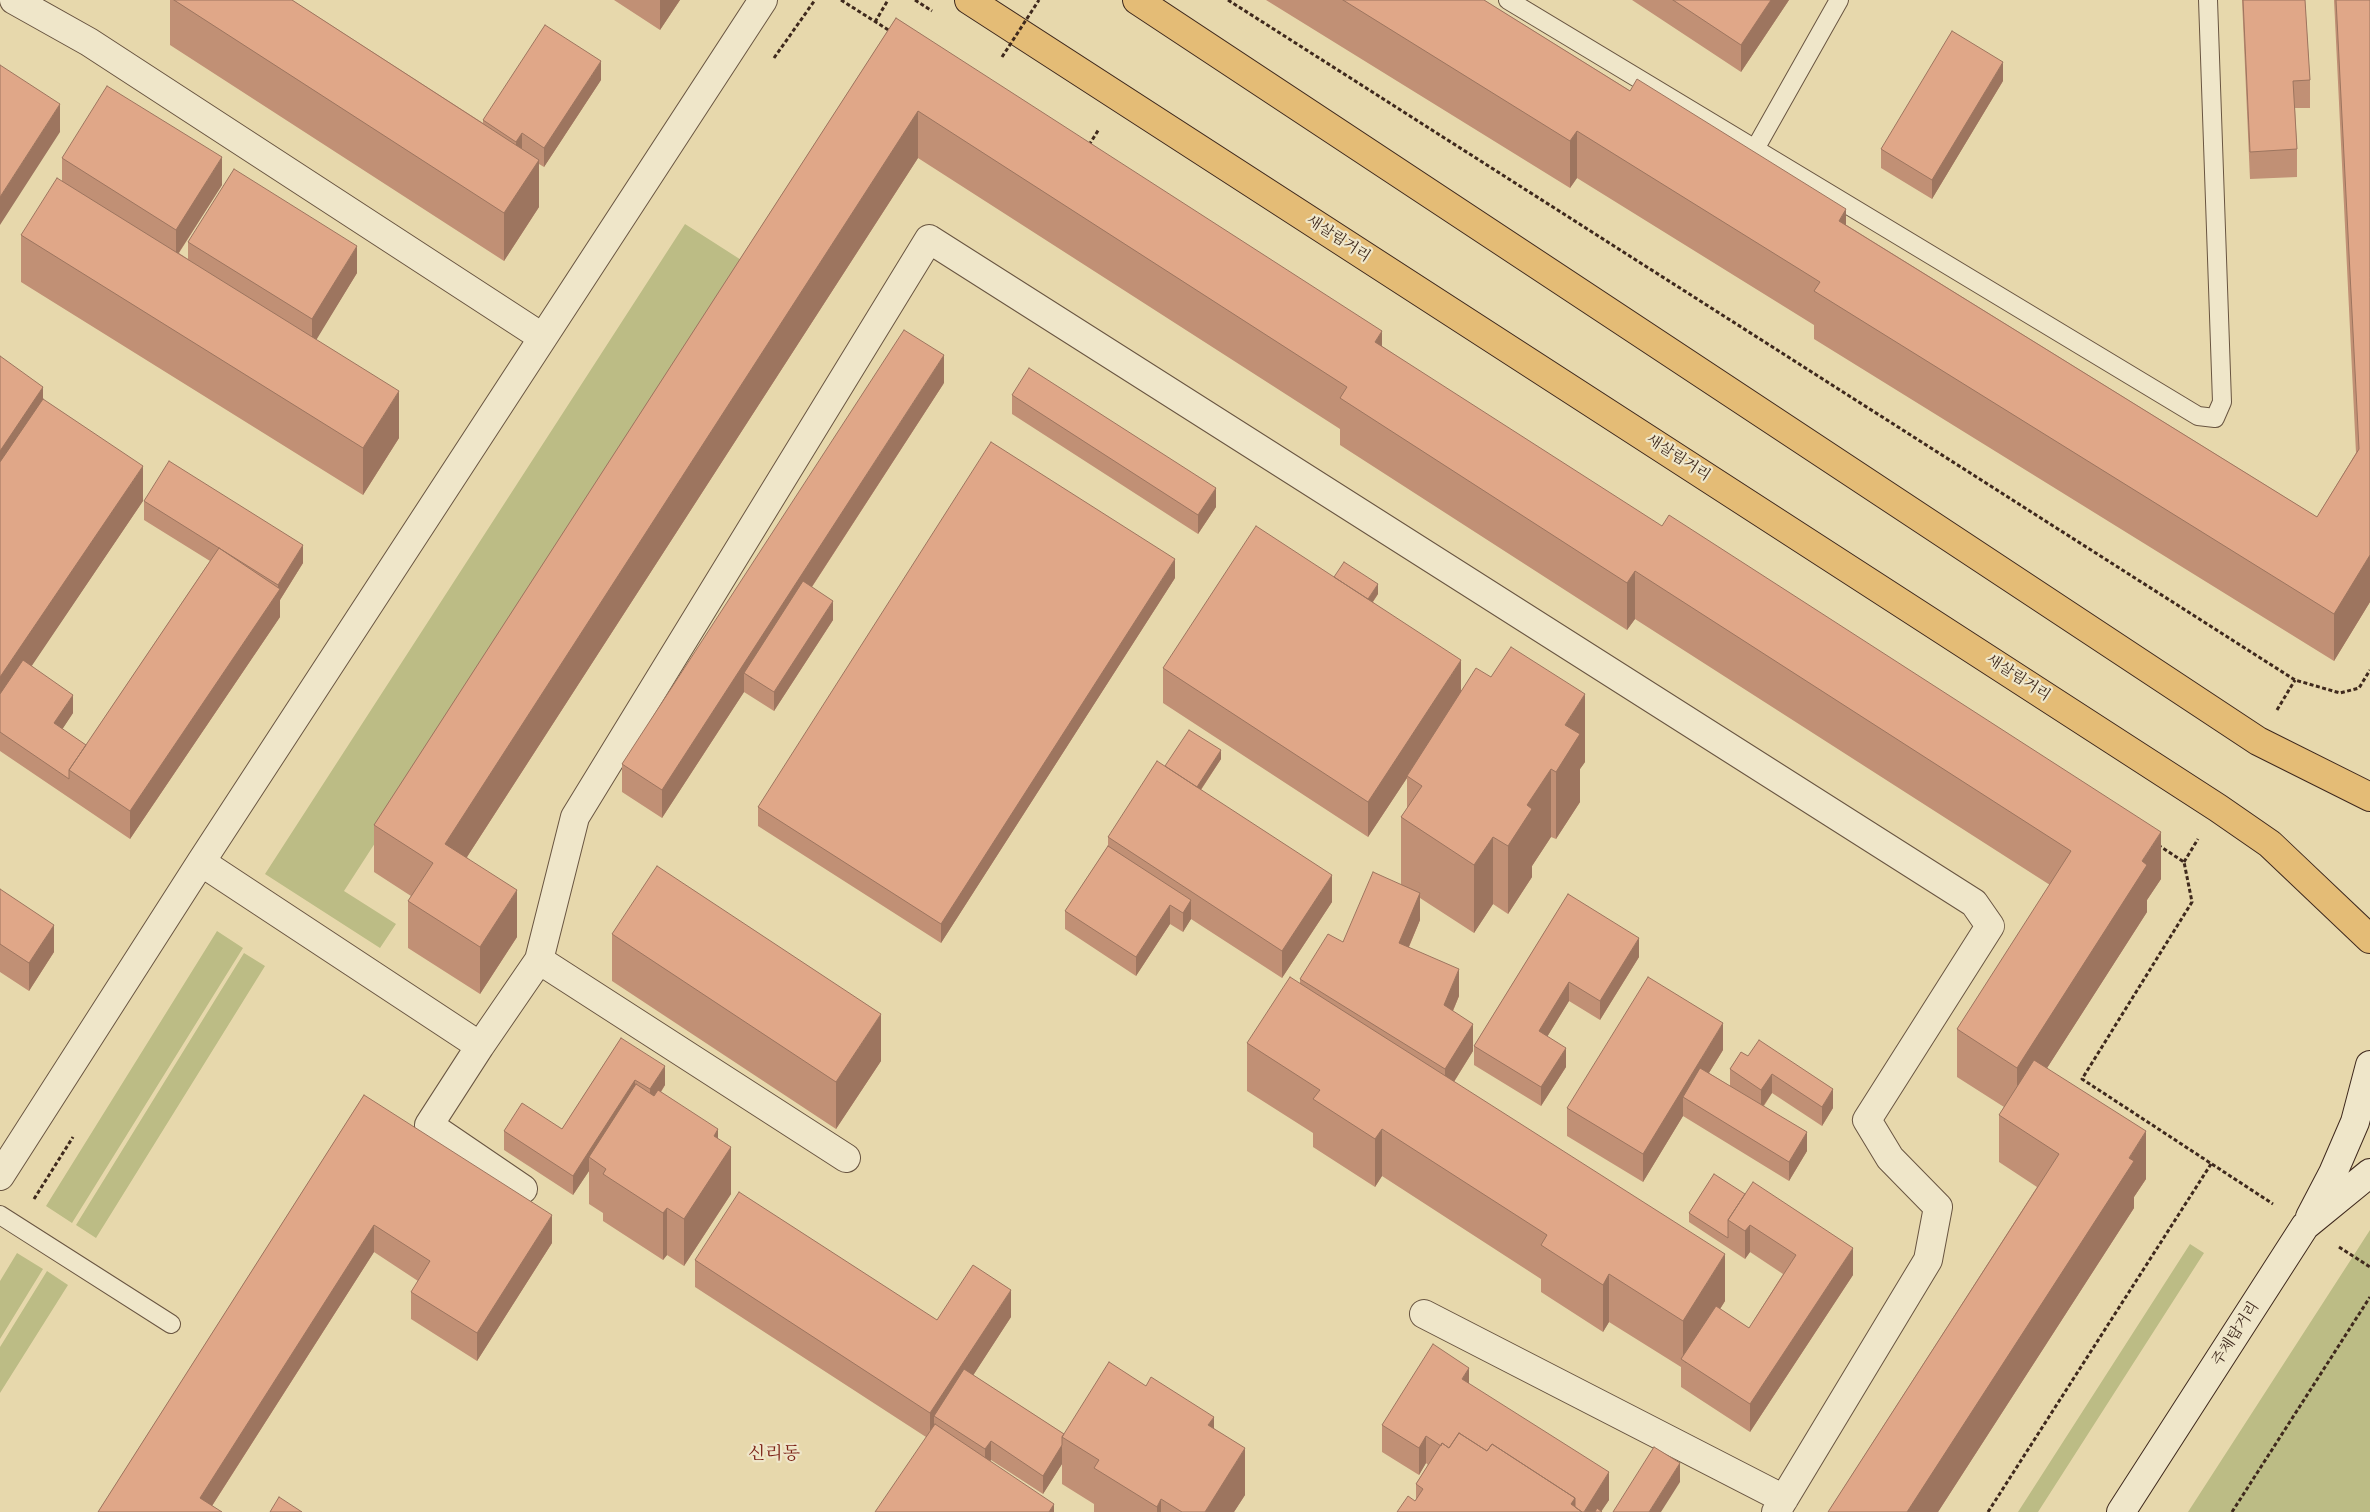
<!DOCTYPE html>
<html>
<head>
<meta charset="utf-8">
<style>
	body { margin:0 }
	canvas { display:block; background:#e7d8ac }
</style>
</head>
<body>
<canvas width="2370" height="1512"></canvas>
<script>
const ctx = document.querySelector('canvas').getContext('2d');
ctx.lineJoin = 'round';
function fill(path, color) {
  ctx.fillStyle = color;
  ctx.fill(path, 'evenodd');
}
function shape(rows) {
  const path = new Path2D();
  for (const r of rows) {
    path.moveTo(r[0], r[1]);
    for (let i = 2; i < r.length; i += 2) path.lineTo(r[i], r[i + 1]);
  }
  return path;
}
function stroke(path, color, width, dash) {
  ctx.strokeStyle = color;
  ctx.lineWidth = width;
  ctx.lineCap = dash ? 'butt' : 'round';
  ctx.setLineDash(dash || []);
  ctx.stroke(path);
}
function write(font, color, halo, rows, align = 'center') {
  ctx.font = font + ' Alegreya,"Noto Serif KR",serif';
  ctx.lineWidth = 4.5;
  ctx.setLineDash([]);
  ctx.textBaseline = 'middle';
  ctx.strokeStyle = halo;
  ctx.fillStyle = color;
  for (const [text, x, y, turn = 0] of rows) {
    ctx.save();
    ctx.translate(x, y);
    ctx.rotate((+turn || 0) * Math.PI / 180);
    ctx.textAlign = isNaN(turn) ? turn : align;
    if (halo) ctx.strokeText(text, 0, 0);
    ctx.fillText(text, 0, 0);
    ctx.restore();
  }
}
const green = shape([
	[685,224,749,265,344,891,396,924,380,948,265,874],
	[217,931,243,948,72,1223,46,1206],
	[244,953,265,966,96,1238,76,1225],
	[2370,1230,2370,1512,2188,1512],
	[2190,1244,2204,1253,2038,1512,2018,1512],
	[17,1253,43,1269,0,1339,0,1281],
	[47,1271,68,1285,0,1393,0,1347]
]);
const path = shape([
	[841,0,890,31],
	[915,0,932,11],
	[1228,0,2295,680,2340,693,2359,688,2370,670],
	[875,22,888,0],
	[774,58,815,0],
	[1089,145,1099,129],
	[2277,710,2295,680],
	[2158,845,2184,862,2192,902,2082,1079,2273,1204],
	[2184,862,2198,839],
	[34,1199,73,1137],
	[2339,1247,2370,1267],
	[1988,1512,2211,1164],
	[2232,1512,2370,1297]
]);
const service = shape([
	[1508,0,2198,416,2215,418,2222,402,2208,0],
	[1755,149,1839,0],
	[0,1215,171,1324]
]);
const minor = shape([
	[14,0,89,42,542,337],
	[201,862,480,1046,539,960,846,1158],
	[539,960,575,817,929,239,1974,903,1990,926,1867,1120,1890,1158,1938,1207,1928,1260,1776,1512],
	[480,1046,429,1125,523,1189],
	[0,1176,201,862,763,0],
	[1424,1314,1784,1499]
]);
const secondary = shape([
	[2310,1217,2333,1173,2355,1122,2370,1065],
	[2121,1512,2305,1226,2370,1173]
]);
const primary = shape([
	[969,0,2218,808,2270,844,2370,939],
	[1137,0,2258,741,2370,797]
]);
const pathBridge = shape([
	[1002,57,1039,0]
]);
const wall = shape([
	[170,0,292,0,483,123,483,120,601,80,544,167,539,164,539,207,504,261,170,45],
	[614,0,680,0,660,30],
	[1266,0,1484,0,2317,517,2356,453,2334,0,2370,0,2370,602,2334,661,1814,339,1814,325,1577,178,1570,188],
	[1632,0,1789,0,1741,72],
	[2242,0,2305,0,2310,80,2310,108,2295,108,2297,149,2297,177,2250,179],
	[896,18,1382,346,2161,879,2147,900,2147,912,2047,1068,2146,1179,2134,1197,2134,1208,1938,1512,1828,1512,2037,1187,1999,1162,1999,1115,2004,1107,1957,1077,1957,1029,2050,885,1635,619,1627,630,1340,445,1340,429,918,158,467,857,517,937,480,994,408,948,408,901,411,896,374,872,374,825],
	[2003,81,1932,199,1881,168,1881,149],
	[62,158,222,185,179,253,188,259,188,242,357,273,316,339,399,438,363,495,21,282,21,235,62,181],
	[0,356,43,399,143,501,31,666,73,713,62,729,86,745,210,561,144,520,144,501,303,563,280,600,280,617,130,839,0,751],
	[944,383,812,587,833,620,774,711,744,692,662,818,622,792,622,764],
	[1012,395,1216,507,1198,534,1012,414],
	[1175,578,941,943,758,826,758,807],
	[1378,594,1373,602,1461,692,1585,762,1580,769,1580,802,1556,839,1551,837,1532,866,1532,877,1508,914,1493,904,1474,933,1420,898,1420,920,1409,947,1459,996,1453,1011,1473,1051,1454,1082,1725,1301,1720,1309,1749,1328,1783,1274,1750,1252,1745,1259,1689,1222,1689,1213,1714,1174,1853,1275,1750,1432,1681,1387,1681,1367,1609,1322,1603,1332,1541,1292,1541,1279,1382,1176,1375,1187,1313,1147,1313,1133,1247,1091,1247,1043,1300,983,1300,979,1343,942,1401,884,1401,817,1407,809,1407,778,1368,837,1163,703,1163,668],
	[1221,759,1201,790,1332,902,1282,978,1191,919,1183,932,1170,924,1136,976,1065,929,1065,911,1108,846,1108,837,1165,766],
	[0,889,54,952,29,991,0,972],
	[1568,894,1639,957,1600,1020,1569,1001,1547,1037,1566,1067,1541,1106,1474,1065,1474,1046],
	[612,934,881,1061,836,1129,612,981],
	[621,1038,665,1085,661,1092,718,1138,731,1194,684,1266,667,1255,663,1260,603,1221,603,1213,589,1204,589,1171,573,1195,504,1150,504,1131,562,1129],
	[1723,1050,1709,1073,1730,1086,1730,1069,1741,1052,1833,1108,1822,1126,1772,1093,1764,1106,1807,1151,1789,1181,1683,1116,1643,1182,1567,1136,1567,1108],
	[364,1095,552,1243,477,1361,411,1319,411,1292,418,1281,374,1252,212,1506,98,1512],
	[695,1260,937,1320,1011,1317,973,1375,1064,1434,1214,1428,1245,1495,1234,1512,1094,1512,1094,1504,1062,1484,1062,1464,1043,1494,991,1460,990,1461,1054,1512,926,1437,695,1287],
	[1469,1384,1609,1500,1601,1511,1415,1501,1416,1500,1416,1484,1428,1465,1426,1463,1419,1475,1382,1452,1382,1425]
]);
const shadedWall = shape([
	[660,0,680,0,660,30],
	[1771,0,1789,0,1741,72,1741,45],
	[601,61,601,80,544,167,544,148],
	[2003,62,2003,81,1932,199,1932,180],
	[60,104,60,132,0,225,0,197],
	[918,111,918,158,445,891,445,844],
	[1577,131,1577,178,1570,188,1570,141],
	[522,133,522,152,516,161,516,142],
	[222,157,222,185,176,257,176,230],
	[539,160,539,207,504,261,504,213],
	[1846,209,1846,256,1839,221],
	[357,246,357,273,312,347,312,319],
	[1382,331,1382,378,1375,342],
	[944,355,944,383,752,679,744,673,744,692,662,818,662,790],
	[43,387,43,434,0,498,0,451],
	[399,391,399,438,363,495,363,448],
	[143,466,143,501,0,713,0,677],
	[1216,488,1216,507,1198,534,1198,515],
	[303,545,303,563,280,600,280,617,130,839,130,811,278,592,278,585],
	[2370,555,2370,602,2334,661,2334,614],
	[1175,559,1175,578,941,943,941,924],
	[1635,571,1635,619,1627,630,1627,583],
	[1378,584,1378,594,1356,626,1356,617],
	[833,601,833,620,774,711,774,692],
	[1461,660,1461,695,1407,776,1407,778,1368,837,1368,802],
	[1585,694,1585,762,1580,769,1580,802,1556,839,1556,772,1565,725],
	[73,695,73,713,54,742,54,723],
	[1221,750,1221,759,1188,809,1188,800],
	[1551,769,1551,837,1532,866,1532,877,1508,914,1508,846,1527,805],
	[2161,832,2161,879,2147,900,2147,912,2017,1115,2017,1068,2142,861],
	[1493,837,1493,904,1474,933,1474,865],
	[1332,875,1332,902,1282,978,1282,951],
	[517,890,517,937,480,994,480,947],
	[1420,893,1420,920,1399,970,1399,943],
	[1191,900,1191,919,1183,932,1183,913],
	[1170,905,1170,924,1136,976,1136,957],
	[54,925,54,952,29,991,29,963],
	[1639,938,1639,957,1600,1020,1600,1001],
	[1459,969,1459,996,1444,1032,1444,1005],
	[1569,982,1569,1001,1539,1050,1539,1031],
	[881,1014,881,1061,836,1129,836,1082],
	[1723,1023,1723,1050,1691,1102,1683,1097,1683,1116,1643,1182,1643,1154],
	[1473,1024,1473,1051,1445,1096,1445,1069],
	[1566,1048,1566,1067,1541,1106,1541,1087],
	[665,1066,665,1085,650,1108,650,1089],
	[1772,1074,1772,1093,1761,1109,1761,1090],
	[635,1080,635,1099,589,1157,589,1171,573,1195,573,1176],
	[1833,1089,1833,1108,1822,1126,1822,1107],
	[718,1129,718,1166,731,1147,731,1194,684,1266,684,1219,714,1136],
	[1382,1129,1382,1176,1375,1187,1375,1139],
	[2146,1131,2146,1179,2134,1197,2134,1208,1938,1512,1907,1512],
	[1807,1132,1807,1151,1789,1181,1789,1162],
	[667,1208,667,1255,663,1260,663,1213],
	[552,1215,552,1243,477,1361,477,1333],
	[374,1225,374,1252,208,1512,200,1498],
	[1750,1225,1750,1252,1745,1259,1745,1231],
	[1853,1248,1853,1275,1750,1432,1750,1404],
	[1725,1254,1725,1301,1686,1363,1683,1360,1683,1321],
	[1609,1274,1609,1322,1603,1332,1603,1285],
	[1011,1290,1011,1317,943,1422,934,1416,934,1435,930,1440,930,1413],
	[1469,1368,1469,1395,1462,1379],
	[1214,1417,1214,1464,1208,1425],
	[1426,1436,1426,1463,1419,1475,1419,1448],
	[991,1441,991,1460,985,1468,985,1449],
	[1062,1445,1062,1464,1043,1494,1043,1476],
	[1245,1448,1245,1495,1234,1512,1205,1512],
	[1680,1463,1680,1482,1661,1512,1649,1512],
	[1609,1472,1609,1500,1601,1512,1584,1512],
	[1575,1498,1575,1512,1571,1504],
	[1161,1499,1161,1512,1157,1512,1157,1507],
	[1054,1504,1054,1512,1049,1512]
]);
const building = shape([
	[174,0,292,0,539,160,504,213,174,0],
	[1343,0,1484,0,1630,91,1637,79,1846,209,1839,221,2317,517,2359,449,2336,0,2370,0,2370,555,2334,614,1814,291,1820,282,1577,131,1570,141,1343,0],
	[1673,0,1771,0,1741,45,1673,0],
	[2243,0,2305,0,2310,80,2293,81,2297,149,2250,152,2243,0],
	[896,18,1382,331,1375,342,1662,526,1669,515,2161,832,2142,861,2147,865,2017,1068,1957,1029,2071,851,1635,571,1627,583,1340,398,1347,387,918,111,445,844,517,890,480,947,408,901,433,863,374,825,896,18],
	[545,25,601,61,544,148,522,133,516,142,483,120,545,25],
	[1952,31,2003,62,1932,180,1881,149,1952,31],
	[0,65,60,104,0,197,0,65],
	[107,86,222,157,176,230,62,158,107,86],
	[234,169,357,246,312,319,188,242,234,169],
	[57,178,399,391,363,448,21,235,57,178],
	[904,330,944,355,662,790,622,764,904,330],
	[0,356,43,387,0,451,0,356],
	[1029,368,1216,488,1198,515,1012,395,1029,368],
	[43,399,143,466,0,677,0,462,43,399],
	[991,442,1175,559,941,924,758,807,991,442],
	[169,461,303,545,278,585,144,501,169,461],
	[1256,526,1461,660,1368,802,1163,668,1256,526],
	[219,548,280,589,130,811,69,770,219,548],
	[1344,562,1378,584,1368,599,1334,577,1344,562],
	[803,581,833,601,774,692,744,673,803,581],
	[1511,647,1585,694,1565,725,1580,734,1556,772,1551,769,1527,805,1532,809,1508,846,1493,837,1474,865,1401,817,1422,786,1407,776,1476,668,1491,677,1511,647],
	[23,660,73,695,54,723,86,745,69,770,69,779,0,732,0,694,23,660],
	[1189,730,1221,750,1197,787,1165,766,1189,730],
	[1157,761,1332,875,1282,951,1108,837,1157,761],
	[1108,846,1191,900,1183,913,1170,905,1136,957,1065,911,1108,846],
	[657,866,881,1014,836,1082,612,934,657,866],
	[1373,872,1420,893,1399,943,1459,969,1444,1005,1473,1024,1445,1069,1300,979,1328,934,1343,942,1373,872],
	[0,889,54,925,29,963,0,944,0,889],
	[1568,894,1639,938,1600,1001,1569,982,1539,1031,1566,1048,1541,1087,1474,1046,1568,894],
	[1290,977,1725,1254,1683,1321,1609,1274,1603,1285,1541,1245,1547,1235,1382,1129,1375,1139,1313,1099,1320,1090,1247,1043,1290,977],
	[1648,977,1723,1023,1643,1154,1567,1108,1648,977],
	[621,1038,665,1066,650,1089,635,1080,573,1176,504,1131,522,1103,562,1129,621,1038],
	[1759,1040,1833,1089,1822,1107,1772,1074,1761,1090,1730,1069,1741,1052,1748,1056,1759,1040],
	[2034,1060,2146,1131,2129,1158,2134,1161,1907,1512,1828,1512,2059,1154,1999,1115,2034,1060],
	[1700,1068,1807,1132,1789,1162,1683,1097,1700,1068],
	[636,1084,654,1096,658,1090,718,1129,714,1136,731,1147,684,1219,667,1208,663,1213,603,1174,606,1169,589,1157,636,1084],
	[364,1095,552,1215,477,1333,411,1292,430,1261,374,1225,200,1498,222,1512,98,1512,364,1095],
	[1714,1174,1745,1194,1728,1220,1728,1238,1689,1213,1714,1174],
	[1753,1182,1853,1248,1750,1404,1681,1359,1716,1306,1749,1328,1796,1255,1750,1225,1745,1231,1728,1220,1753,1182],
	[739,1192,937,1320,973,1265,1011,1290,930,1413,695,1260,739,1192],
	[1433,1344,1469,1368,1462,1379,1609,1472,1584,1512,1582,1512,1575,1507,1575,1498,1492,1444,1487,1451,1459,1433,1449,1448,1442,1443,1441,1446,1426,1436,1419,1448,1382,1425,1433,1344],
	[1109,1362,1146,1386,1151,1377,1214,1417,1208,1425,1245,1448,1205,1512,1182,1512,1161,1499,1157,1507,1094,1468,1099,1460,1062,1437,1109,1362],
	[964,1369,1064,1434,1062,1437,1062,1445,1043,1476,991,1441,985,1449,934,1416,964,1369],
	[935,1424,1054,1504,1049,1512,875,1512,935,1424],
	[1459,1433,1487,1451,1492,1444,1575,1498,1571,1504,1582,1512,1397,1512,1408,1496,1415,1501,1423,1489,1416,1484,1442,1443,1449,1448,1459,1433],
	[1654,1447,1680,1463,1649,1512,1613,1512,1654,1447],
	[279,1497,302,1512,270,1512,279,1497],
	[1597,1508,1602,1512,1595,1512,1597,1508]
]);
const streetNames = [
	["새살림거리",1338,239,33],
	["새살림거리",1678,458,33],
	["새살림거리",2018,678,33],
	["주체탑거리",2236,1334,-57]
];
const quarterNames = [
	["신리동",774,1455]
];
fill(green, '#bcbc85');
stroke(service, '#695541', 20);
stroke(minor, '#695541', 30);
stroke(secondary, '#3f291d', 30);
stroke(primary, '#3f291d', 30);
stroke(path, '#3f291d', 3, [4, 2.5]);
stroke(service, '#efe6c9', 18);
stroke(minor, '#efe6c9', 28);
stroke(secondary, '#efe6c9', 28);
stroke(primary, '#e4bc76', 28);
stroke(pathBridge, '#3f291d', 3, [4, 2.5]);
fill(wall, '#c19075');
fill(shadedWall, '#9d755f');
fill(building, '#e0a788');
stroke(building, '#9d755f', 1);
write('15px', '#3f291d', '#efe6c9', streetNames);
write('18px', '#7a1f14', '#efe6c9', quarterNames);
</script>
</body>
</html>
